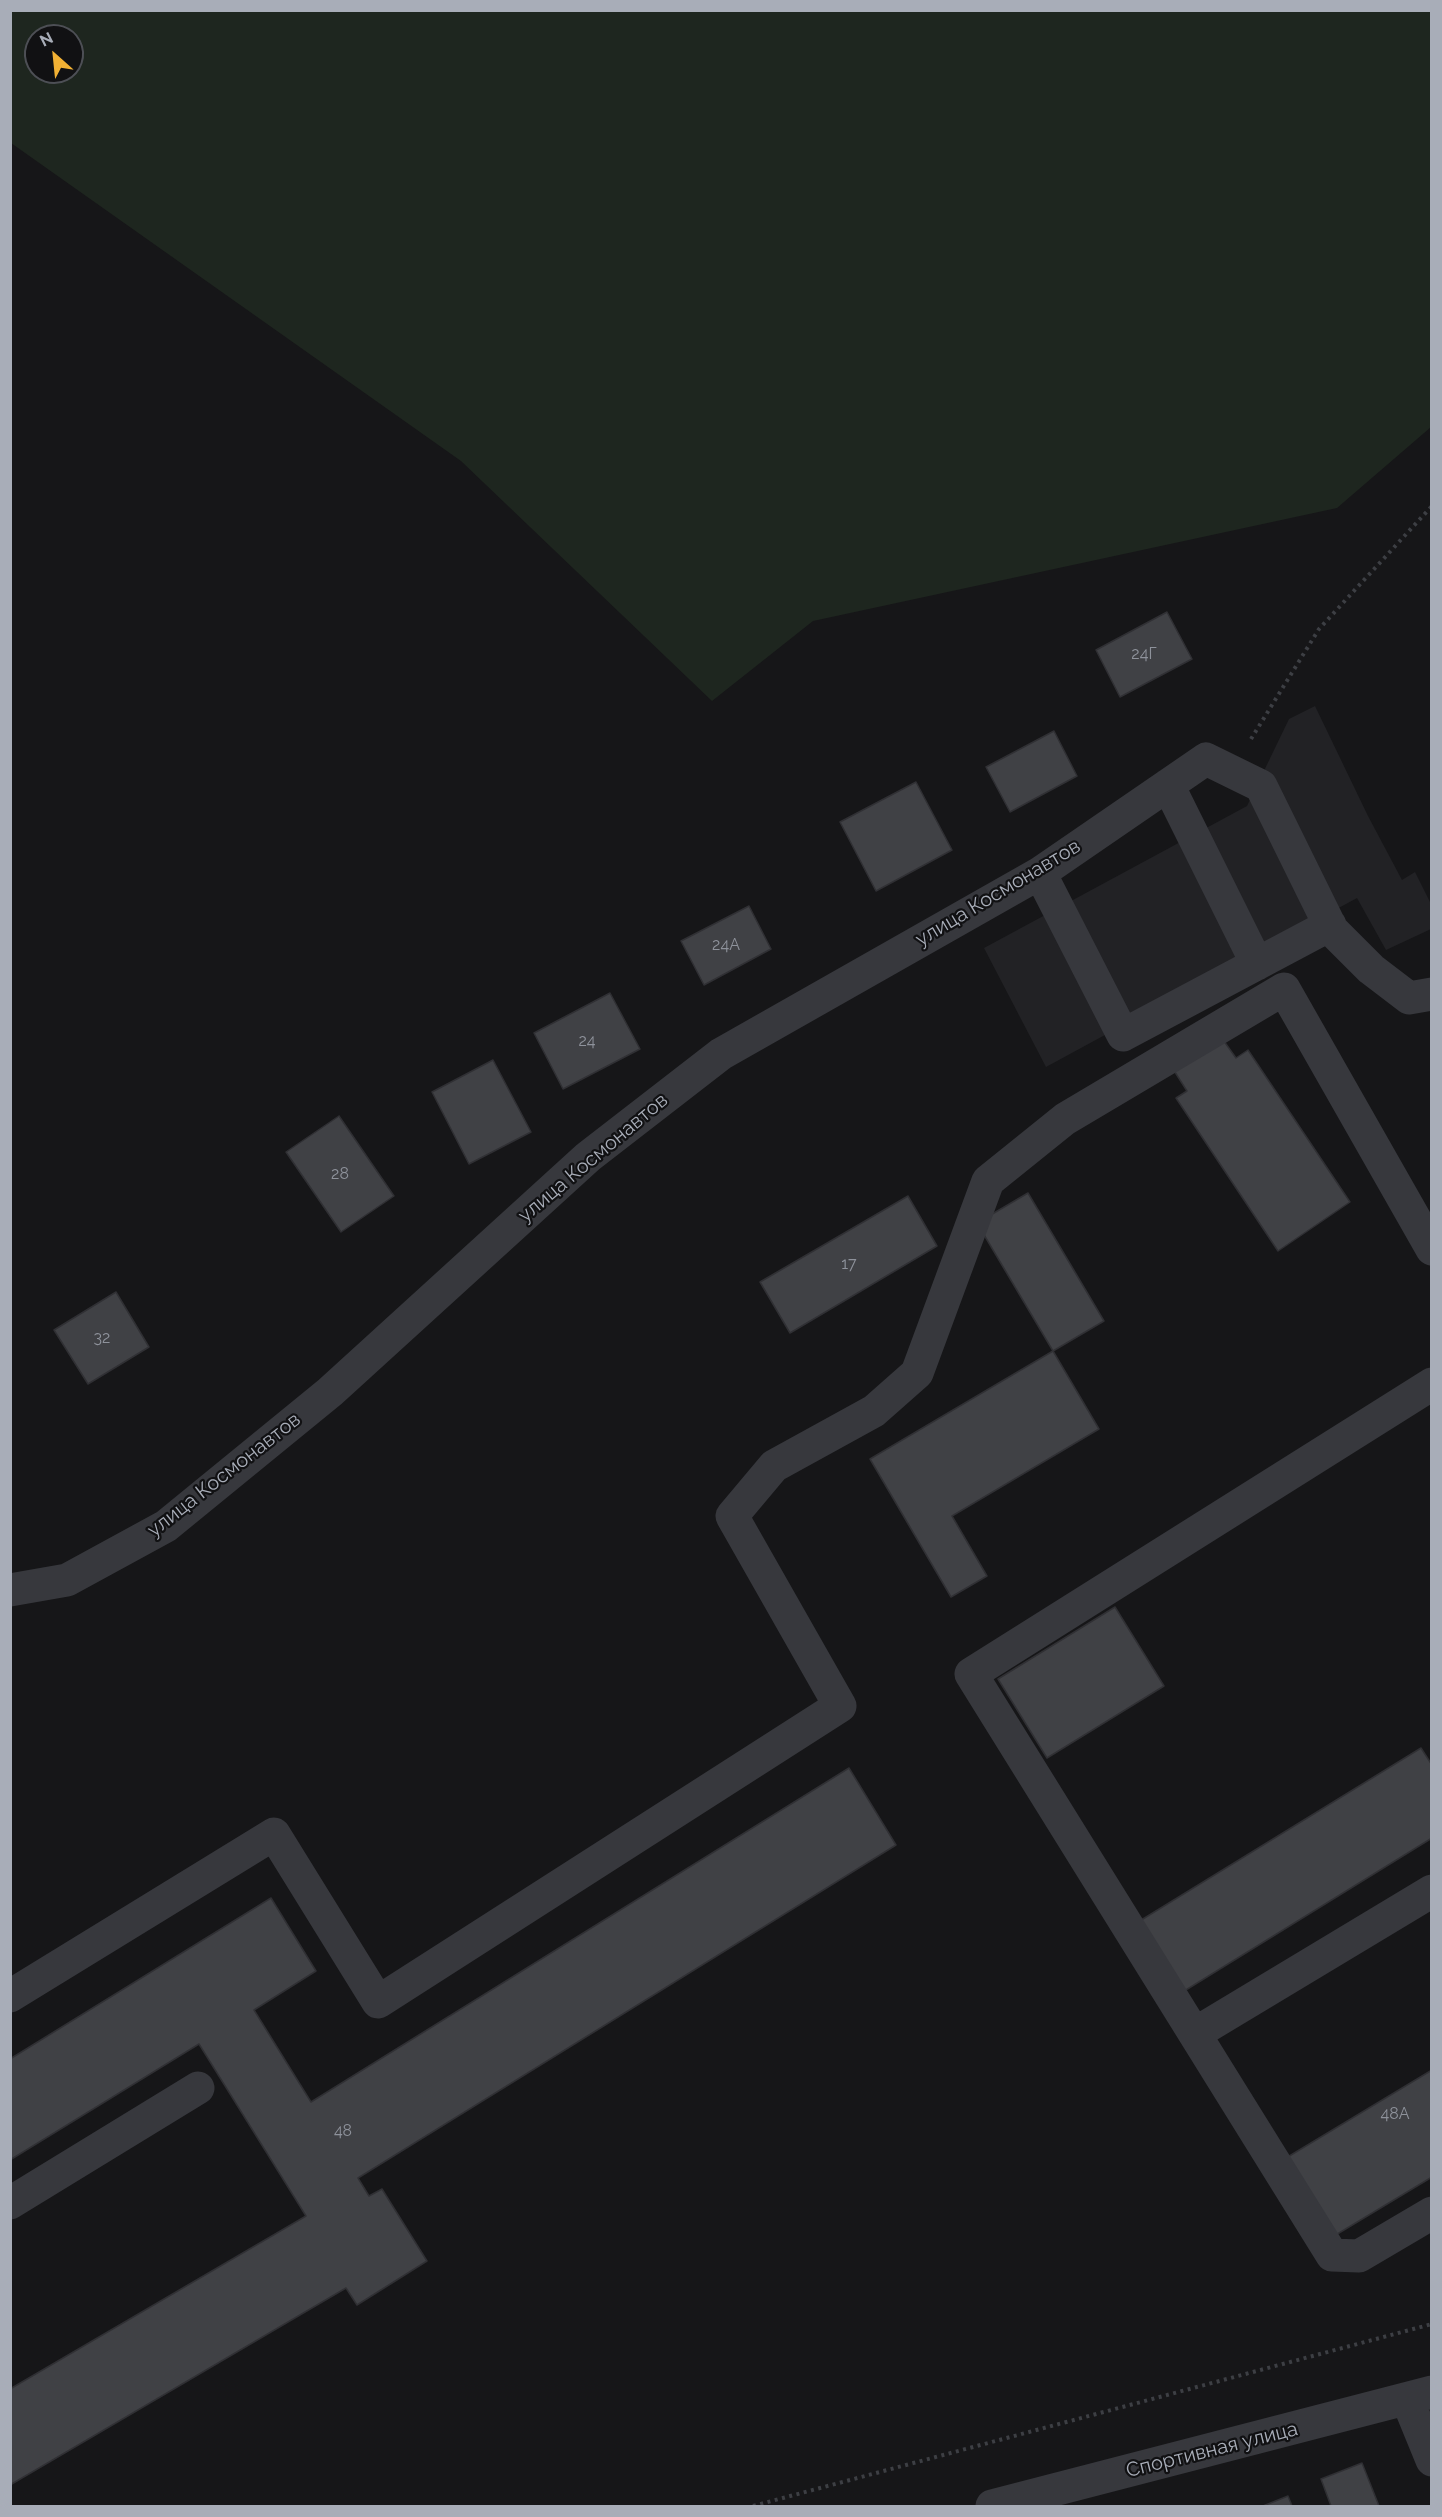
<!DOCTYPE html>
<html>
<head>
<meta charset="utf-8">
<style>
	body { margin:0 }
	#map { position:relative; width:1442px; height:2517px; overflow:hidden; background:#161618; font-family:Raleway,sans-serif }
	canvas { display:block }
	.frame { position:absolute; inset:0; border:12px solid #a8adb8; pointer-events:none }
	.north { position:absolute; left:24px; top:24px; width:60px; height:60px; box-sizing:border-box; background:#111113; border:2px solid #4d4f55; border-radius:50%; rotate:333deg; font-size:16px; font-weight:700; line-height:24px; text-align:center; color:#a8adb8 }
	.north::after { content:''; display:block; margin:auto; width:21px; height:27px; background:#f2b134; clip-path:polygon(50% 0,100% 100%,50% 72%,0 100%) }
</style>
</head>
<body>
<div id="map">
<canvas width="1442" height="2517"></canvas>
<div class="frame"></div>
<div class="north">N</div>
</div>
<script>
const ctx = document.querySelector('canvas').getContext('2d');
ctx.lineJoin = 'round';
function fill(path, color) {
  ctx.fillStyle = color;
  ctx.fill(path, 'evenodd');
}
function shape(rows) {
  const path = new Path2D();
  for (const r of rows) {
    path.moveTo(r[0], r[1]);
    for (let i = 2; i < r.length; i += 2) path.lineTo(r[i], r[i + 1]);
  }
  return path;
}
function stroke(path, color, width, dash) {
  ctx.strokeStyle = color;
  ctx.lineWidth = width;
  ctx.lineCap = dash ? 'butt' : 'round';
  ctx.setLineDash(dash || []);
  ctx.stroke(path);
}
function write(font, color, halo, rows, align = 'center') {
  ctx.font = font + ' Raleway,sans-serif';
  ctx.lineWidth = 4.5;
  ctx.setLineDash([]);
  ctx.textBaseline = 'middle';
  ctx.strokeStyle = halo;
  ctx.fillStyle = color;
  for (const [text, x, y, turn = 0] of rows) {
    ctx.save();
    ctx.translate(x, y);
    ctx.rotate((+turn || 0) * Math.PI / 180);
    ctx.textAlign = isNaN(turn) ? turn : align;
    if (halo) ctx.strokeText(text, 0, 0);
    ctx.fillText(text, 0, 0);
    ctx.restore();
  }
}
const built = shape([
	[1315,706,1368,816,1402,880,1415,872,1431,904,1431,929,1386,950,1357,898,1046,1067,984,948,1247,806,1289,719]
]);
const green = shape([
	[11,10,1431,11,1431,427,1337,508,813,621,712,701,461,461,11,143],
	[36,36,72,36,72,72,36,72]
]);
const building = shape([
	[1167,612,1192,659,1120,697,1096,650,1167,612],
	[1054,731,1077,776,1010,812,986,767,1054,731],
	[916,782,952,850,876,891,840,822,916,782],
	[749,906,771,949,704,985,681,941,749,906],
	[610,993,640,1049,563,1089,534,1033,610,993],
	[1221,1037,1236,1058,1248,1050,1350,1202,1278,1251,1176,1098,1187,1091,1173,1069,1221,1037],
	[493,1060,531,1132,469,1164,432,1092,493,1060],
	[339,1116,394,1196,341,1232,286,1152,339,1116],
	[1028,1193,1104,1321,1053,1351,977,1223,1028,1193],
	[908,1196,937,1246,790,1333,760,1282,908,1196],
	[116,1292,149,1347,88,1384,54,1330,116,1292],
	[1053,1351,1099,1429,952,1516,987,1576,951,1597,870,1459,1053,1351],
	[1115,1607,1164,1686,1047,1758,998,1679,1115,1607],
	[1421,1748,1432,1765,1432,1838,1181,1993,1138,1922,1421,1748],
	[849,1768,896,1845,358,2178,369,2196,382,2189,427,2261,357,2305,346,2288,10,2485,10,2389,306,2216,199,2044,10,2160,10,2059,271,1898,316,1971,254,2010,311,2102,849,1768],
	[1432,2070,1432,2177,1334,2236,1286,2158,1432,2070],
	[1362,2463,1379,2506,1331,2506,1321,2479,1362,2463],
	[1288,2496,1292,2506,1263,2506,1288,2496]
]);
const path = shape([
	[1251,739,1319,629,1432,506],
	[753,2506,1432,2324]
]);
const minor = shape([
	[1168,785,1257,964],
	[1040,873,1123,1035,1330,925],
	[1432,1384,971,1674,1332,2255,1359,2256,1432,2213],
	[10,1590,67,1580,166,1526,330,1392,588,1157,721,1054,1040,873,1206,759,1261,786,1332,930,1371,969,1409,998,1432,994],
	[10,1996,274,1834,378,2002,840,1706,732,1516,774,1466,874,1411,917,1373,988,1181,1065,1119,1284,989,1432,1249],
	[1196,2033,1432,1891],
	[10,2203,198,2088],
	[1407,2399,1432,2460],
	[992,2506,1432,2392]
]);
const numberNames = [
	["24Г",1144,654],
	["24А",726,945],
	["24",587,1041],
	["28",340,1174],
	["17",849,1264],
	["32",102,1338],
	["48А",1395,2114],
	["48",343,2131]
];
const streetNames = [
	["улица Космонавтов",998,893,-31],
	["улица Космонавтов",593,1158,-40],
	["улица Космонавтов",224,1475,-38],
	["Спортивная улица",1212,2450,-14]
];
fill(built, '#222225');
fill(green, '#1e261f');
fill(building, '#404145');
stroke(building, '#303034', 1.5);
stroke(path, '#3d3f44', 4, [3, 4.5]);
stroke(minor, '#37383d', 33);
write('16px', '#8e929b', null, numberNames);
write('20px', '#a8adb8', '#111113', streetNames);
</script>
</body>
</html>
